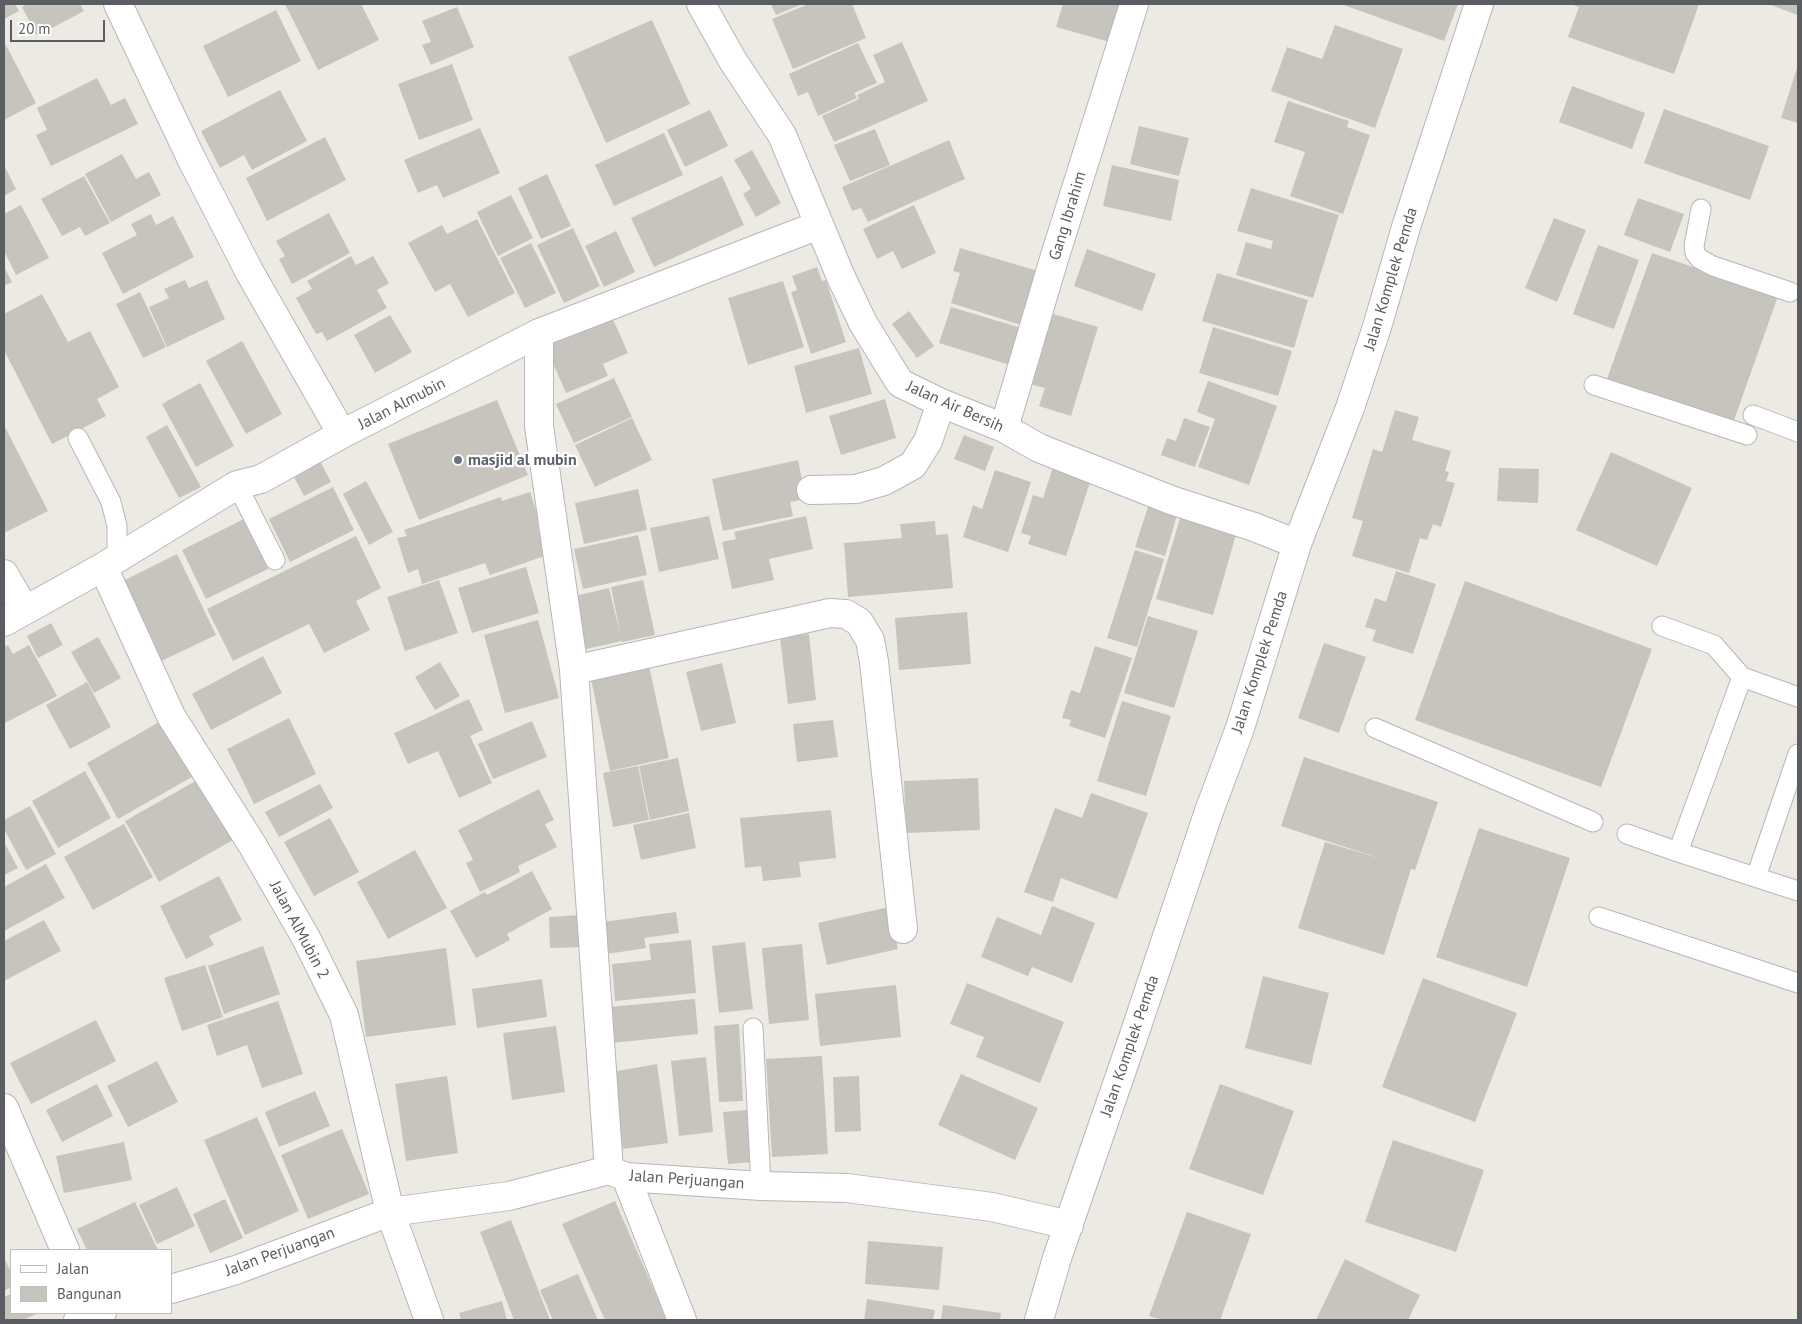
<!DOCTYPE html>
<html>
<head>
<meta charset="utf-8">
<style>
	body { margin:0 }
	#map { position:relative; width:1802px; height:1324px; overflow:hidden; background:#eceae2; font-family:"PT Sans",sans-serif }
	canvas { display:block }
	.frame { position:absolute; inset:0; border:5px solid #5a5d61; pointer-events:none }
	.legend { position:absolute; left:10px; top:1249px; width:162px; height:65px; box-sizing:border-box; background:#fff; border:1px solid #bdbec0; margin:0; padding:6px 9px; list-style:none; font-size:15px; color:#5a5d61 }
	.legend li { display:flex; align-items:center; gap:10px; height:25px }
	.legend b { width:25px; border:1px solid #bdbec0 }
	.scale { position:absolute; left:10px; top:20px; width:95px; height:22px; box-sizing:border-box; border:2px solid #5a5d61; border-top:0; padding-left:6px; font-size:15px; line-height:18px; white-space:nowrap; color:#5a5d61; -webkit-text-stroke:4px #fff; paint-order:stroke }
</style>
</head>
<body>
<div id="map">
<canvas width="1802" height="1324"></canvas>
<div class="frame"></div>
<ul class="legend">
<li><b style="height:6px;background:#fff"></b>Jalan</li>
<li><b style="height:14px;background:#c7c4be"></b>Bangunan</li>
</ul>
<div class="scale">20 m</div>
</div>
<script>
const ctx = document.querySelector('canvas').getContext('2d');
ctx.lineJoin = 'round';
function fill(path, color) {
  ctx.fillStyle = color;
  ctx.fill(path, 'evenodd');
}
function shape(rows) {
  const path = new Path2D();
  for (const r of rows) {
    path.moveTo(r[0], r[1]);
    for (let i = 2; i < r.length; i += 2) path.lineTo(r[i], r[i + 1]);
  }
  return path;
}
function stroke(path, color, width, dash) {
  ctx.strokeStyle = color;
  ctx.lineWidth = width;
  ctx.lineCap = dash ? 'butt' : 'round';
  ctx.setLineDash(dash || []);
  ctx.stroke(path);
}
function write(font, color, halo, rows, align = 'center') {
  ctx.font = font + ' "PT Sans",sans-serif';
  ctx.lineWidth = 4.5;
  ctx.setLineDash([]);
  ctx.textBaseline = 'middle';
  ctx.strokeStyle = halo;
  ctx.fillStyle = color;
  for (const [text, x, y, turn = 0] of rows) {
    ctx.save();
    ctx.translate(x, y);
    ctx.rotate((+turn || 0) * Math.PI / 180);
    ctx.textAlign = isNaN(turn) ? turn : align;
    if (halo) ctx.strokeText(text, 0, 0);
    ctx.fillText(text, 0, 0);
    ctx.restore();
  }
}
const building = shape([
	[4,4,15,4,19,11,4,19],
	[27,4,80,4,84,11,37,36,22,7],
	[285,4,361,4,379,40,318,70],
	[771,4,802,4,776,15],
	[809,4,852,4,866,38,793,69,772,19],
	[1063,4,1121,4,1110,42,1056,27],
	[1341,4,1458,4,1444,41],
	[1571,4,1699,4,1674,74,1568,37,1579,7],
	[1768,4,1798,4,1798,15],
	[457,7,474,47,431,65,422,45,431,42,422,21],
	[276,10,301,61,228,97,203,46],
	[652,20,690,104,606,143,568,57],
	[1335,25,1403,49,1375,128,1271,91,1287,47,1322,59],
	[902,42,928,101,834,142,822,116,859,99,857,95,885,82,873,55],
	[858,43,877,83,854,93,857,98,818,116,808,92,798,96,789,74],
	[6,45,36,103,4,120,4,47],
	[452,64,473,120,419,140,398,84],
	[1797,68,1798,68,1798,123,1781,118],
	[97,78,111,105,125,98,138,124,51,166,36,135,47,130,37,108],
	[1572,86,1645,113,1632,149,1559,122],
	[280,90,307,141,252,170,244,155,220,168,201,131],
	[1288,101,1349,121,1347,127,1370,135,1343,214,1290,196,1305,152,1274,142],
	[1664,109,1769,146,1750,200,1644,163],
	[710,110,728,146,685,167,667,130],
	[1139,126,1189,138,1179,176,1130,164],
	[480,128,500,173,443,198,437,185,418,193,404,160],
	[875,129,890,165,850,181,834,145],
	[664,133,683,175,614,206,595,165],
	[325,137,346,180,267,221,246,178],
	[949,140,965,179,868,222,861,208,852,211,842,187],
	[752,150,781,203,756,217,743,194,751,189,734,160],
	[122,154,136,179,149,172,161,195,111,222,85,174],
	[4,165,16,189,4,196],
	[1112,165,1179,180,1171,221,1103,206],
	[547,174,571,226,541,239,518,188],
	[84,176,110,223,85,236,80,227,62,236,41,199],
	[722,176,744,225,654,267,631,218],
	[1251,188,1339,215,1313,298,1236,275,1246,242,1271,249,1273,241,1237,231],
	[511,195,533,238,498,256,477,212],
	[1638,198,1684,214,1670,252,1624,235],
	[21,205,49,258,16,275,4,251,4,214],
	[914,205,936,253,902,269,893,251,877,259,863,229],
	[329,213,350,253,292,284,279,259,285,256,276,241],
	[151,214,156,225,173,216,194,257,123,294,102,253,137,235,131,224],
	[1554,218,1586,230,1557,302,1525,288],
	[477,219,515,293,468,317,450,284,435,292,408,243,442,225,447,234],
	[573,228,600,286,564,303,537,245],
	[616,231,635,272,604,287,585,246],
	[531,243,556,293,525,308,500,258],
	[1598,245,1639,260,1614,329,1573,314],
	[960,248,1038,271,1021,325,951,303,960,273,953,271],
	[1087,249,1156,274,1142,311,1074,286],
	[1652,253,1778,296,1733,423,1607,379],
	[351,256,356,265,373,256,389,283,377,290,387,308,327,341,322,332,316,334,296,298,312,289,307,281],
	[4,267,12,282,4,286],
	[817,267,822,281,826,280,846,342,811,354,791,292,797,290,792,276],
	[1217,273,1308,300,1294,348,1202,321],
	[185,280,189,288,207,280,225,319,167,347,149,307,169,298,164,289],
	[783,281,804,347,748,365,728,298],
	[140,292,166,347,143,358,116,304],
	[42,294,68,342,90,331,119,387,97,399,106,416,52,444,4,350,4,314],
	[951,307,1021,328,1010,365,939,343],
	[909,311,934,346,917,358,892,324],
	[1050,313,1098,327,1071,416,1039,406,1045,388,1029,384],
	[390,315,412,352,375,373,354,335],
	[612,317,628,353,603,364,608,376,566,393,545,345],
	[1213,327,1292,351,1278,396,1199,373],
	[242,341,282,414,246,434,206,361],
	[859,348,872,394,806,413,794,366],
	[614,378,632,417,574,443,556,404],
	[1208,381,1277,406,1249,485,1198,467,1215,419,1197,412],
	[200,383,234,446,196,467,162,404],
	[885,399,896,438,841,455,829,416],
	[497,400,528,475,419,520,388,444],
	[1395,410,1419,417,1412,440,1451,451,1445,471,1449,472,1446,481,1455,483,1441,527,1433,524,1427,540,1420,538,1409,573,1352,556,1363,521,1352,518,1373,449,1382,452],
	[632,418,652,460,595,487,575,445],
	[1184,418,1210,427,1195,467,1161,455,1167,438,1176,441],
	[4,425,48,511,4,533],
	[167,425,201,487,179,498,146,437],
	[964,435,994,447,985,471,954,459],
	[1611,452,1692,488,1657,566,1576,530],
	[798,460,806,499,790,502,793,516,723,531,712,479],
	[320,461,331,482,304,496,293,475],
	[1054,464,1092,476,1066,556,1028,544,1031,536,1021,533,1033,495,1043,498],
	[1499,468,1539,469,1538,503,1497,501],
	[995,470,1031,482,1008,552,963,537,973,505,982,509],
	[366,481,393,532,369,545,343,494],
	[333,487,354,530,290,562,269,519],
	[638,489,647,530,584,544,575,503],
	[530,492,550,554,490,575,485,563,422,584,418,569,408,573,397,538,407,536,404,530,501,497,502,501],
	[1149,504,1178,512,1165,556,1135,547],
	[1181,515,1237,531,1213,615,1156,599],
	[709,516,719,559,659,572,650,528],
	[806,516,813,549,769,559,774,580,732,589,722,542,736,539,734,532],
	[244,519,268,569,206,599,182,550],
	[935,521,936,535,948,534,953,588,848,597,844,543,902,538,900,524],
	[638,535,647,575,583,589,574,549],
	[356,536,381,588,356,601,370,630,324,653,309,624,233,661,207,609],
	[1135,550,1164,559,1137,647,1107,638],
	[177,554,216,635,153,665,115,585],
	[526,567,539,613,472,633,458,588],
	[1396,571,1436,584,1413,654,1372,641,1376,630,1365,627,1375,598,1386,602],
	[439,580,458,633,405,651,387,597],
	[643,580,655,635,622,642,611,587],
	[1465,581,1652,649,1601,787,1415,720],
	[609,588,622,641,586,649,575,596],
	[967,612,971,664,899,670,895,618],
	[1148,616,1198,631,1174,708,1124,693],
	[538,620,559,698,505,713,484,635],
	[51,623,63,645,38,658,27,636],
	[809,634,816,700,788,704,780,637],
	[98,637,121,678,94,693,71,652],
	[1324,643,1366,657,1339,733,1298,718],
	[8,645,13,654,29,645,57,696,5,723,4,721,4,647],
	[1095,646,1132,658,1105,738,1069,726,1071,720,1062,718,1071,690,1080,693],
	[263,656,282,693,211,730,192,694],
	[648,661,669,758,610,771,590,674],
	[440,662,460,696,435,710,415,677],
	[722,663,736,723,701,731,686,672],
	[87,682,111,727,70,749,46,705],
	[469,699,483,730,470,736,492,783,459,798,438,751,408,764,394,733],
	[1122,701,1171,716,1146,796,1097,781],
	[289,718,316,774,254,804,227,749],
	[833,720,838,757,797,762,793,724],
	[161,721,192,777,118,819,87,763],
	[532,721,547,757,493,779,478,744],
	[1304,757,1438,802,1415,870,1411,869,1384,955,1298,928,1325,842,1385,860,1281,826],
	[678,758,689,811,650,820,639,766],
	[638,766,649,820,613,827,603,773],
	[85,771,111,818,58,848,32,801],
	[978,778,980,830,906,833,904,781],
	[199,779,233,840,159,882,125,821],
	[320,784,333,808,279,837,265,812],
	[539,789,554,820,545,824,557,847,518,866,520,872,480,892,466,863,473,860,458,830],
	[1091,793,1148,813,1117,899,1061,878,1053,902,1024,892,1055,808,1082,818],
	[30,806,56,854,26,870,4,829,4,820],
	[831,810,836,858,799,862,801,877,763,881,761,866,745,868,740,818],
	[689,813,696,848,641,860,633,825],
	[330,818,359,872,314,896,284,842],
	[124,824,153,877,93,910,64,857],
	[1479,828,1570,858,1527,987,1436,957],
	[4,842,18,868,4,875],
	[415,850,447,908,388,939,357,882],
	[46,864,65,898,4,931,4,887],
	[532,871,552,909,507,934,510,940,476,958,450,911,485,892,487,895],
	[219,876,242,920,209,936,214,945,186,959,160,906],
	[1052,906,1095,923,1072,983,1032,967,1028,976,981,957,997,917,1041,935],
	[889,907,898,949,827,965,818,923],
	[676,912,679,933,644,938,646,948,607,954,603,922],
	[581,915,583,947,550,948,549,917],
	[44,920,61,951,4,981,4,941],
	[691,940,696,993,615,1001,612,964,651,960,649,944],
	[745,942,753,1009,719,1013,712,946],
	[802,944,809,1020,769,1024,762,948],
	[263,946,280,994,224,1014,208,966],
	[446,948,456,1025,366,1037,356,961],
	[205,965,223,1017,182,1031,164,978],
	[1263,976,1329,993,1311,1065,1245,1048],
	[1423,978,1517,1013,1475,1122,1382,1087],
	[542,979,547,1017,477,1028,472,989],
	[967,983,1064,1022,1040,1083,976,1057,984,1037,950,1024],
	[896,985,901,1037,820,1046,815,994],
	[695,999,698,1034,612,1043,609,1007],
	[278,1001,303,1074,262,1088,247,1045,217,1056,207,1025],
	[96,1020,116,1061,31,1104,10,1063],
	[739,1024,743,1101,719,1102,714,1026],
	[556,1026,565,1092,512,1100,503,1033],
	[822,1056,828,1154,772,1157,766,1059],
	[706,1057,713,1132,679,1136,671,1061],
	[157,1061,178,1102,128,1127,107,1086],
	[657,1064,668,1143,623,1149,612,1072],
	[961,1074,1038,1108,1015,1160,938,1125],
	[447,1076,458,1153,406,1161,395,1084],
	[859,1076,861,1131,835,1132,833,1077],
	[97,1084,113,1116,62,1142,46,1110],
	[1220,1084,1294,1111,1263,1195,1189,1169],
	[315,1091,330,1126,279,1147,265,1112],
	[748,1110,752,1162,728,1164,723,1112],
	[257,1117,299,1211,245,1235,204,1140],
	[342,1129,369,1194,308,1219,281,1155],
	[1393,1140,1484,1170,1456,1252,1365,1222],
	[124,1142,132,1180,64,1193,56,1156],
	[177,1187,195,1226,157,1244,139,1205],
	[225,1199,243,1238,210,1253,193,1214],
	[615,1201,667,1320,605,1320,562,1224],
	[135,1202,158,1250,87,1250,77,1229],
	[1187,1212,1251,1234,1220,1320,1162,1320,1149,1316],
	[511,1220,550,1320,514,1320,480,1232],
	[868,1241,943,1247,939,1290,865,1284],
	[4,1258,11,1272,11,1287,4,1291],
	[1345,1259,1420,1295,1408,1320,1316,1320],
	[578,1274,598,1320,553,1320,540,1290],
	[11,1294,11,1313,39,1313,22,1320,4,1320,4,1297],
	[867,1299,935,1310,933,1320,864,1320],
	[502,1301,507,1320,461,1320,459,1313],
	[943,1305,1001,1313,1000,1320,941,1320]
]);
const service = shape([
	[1701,209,1694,246,1695,253,1700,259,1713,266,1790,292],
	[1594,385,1747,435],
	[1753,415,1798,432],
	[78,438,111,502,117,526,117,558],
	[237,485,275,560],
	[1662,626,1714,645,1742,677],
	[1375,728,1593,822],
	[1627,834,1678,852,1798,891],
	[1678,852,1742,677,1798,697],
	[1756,877,1798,754],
	[1599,917,1798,983],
	[753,1028,761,1186]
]);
const minor = shape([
	[118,4,191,158,249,271,342,434],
	[701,4,733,61,782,135,841,277,863,323,900,383,941,403,1004,428,1039,448,1171,500,1254,527,1297,544],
	[539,333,539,426,574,670,609,1170],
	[1004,428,1054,259,1134,4],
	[811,490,856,489,884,481,913,465,928,441,941,403],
	[103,567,171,716,253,846,306,938,344,1015,390,1212,429,1320],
	[4,574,25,610],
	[4,622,103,567,237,485,261,479,342,434,539,333,819,225],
	[574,670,830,613,846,614,859,622,870,640,874,662,903,929],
	[4,1108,65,1250],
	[626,1177,682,1320],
	[171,1289,236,1270,390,1212,509,1196,609,1170,626,1177,761,1186,847,1188,992,1207,1069,1225],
	[78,1320,102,1313],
	[1039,1320,1057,1258,1133,1038,1208,814,1240,728,1297,544,1350,408,1377,327,1407,224,1479,4]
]);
const markers = [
	[458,460,5,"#6b7280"]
];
const streetNames = [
	["Gang Ibrahim",1068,216,-73],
	["Jalan Komplek Pemda",1391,279,-73],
	["Jalan Almubin",402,404,-27],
	["Jalan Air Bersih",955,407,24],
	["Jalan Komplek Pemda",1260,662,-72],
	["Jalan AlMubin 2",299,930,62],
	["Jalan Komplek Pemda",1130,1046,-71],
	["Jalan Perjuangan",687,1180,4],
	["Jalan Perjuangan",280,1252,-20]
];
const worshipNames = [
	["masjid al mubin",468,460]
];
fill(building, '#c7c4be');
stroke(service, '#b4b7bb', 21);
stroke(minor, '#b4b7bb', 30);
stroke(service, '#fff', 19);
stroke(minor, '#fff', 28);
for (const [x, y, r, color] of markers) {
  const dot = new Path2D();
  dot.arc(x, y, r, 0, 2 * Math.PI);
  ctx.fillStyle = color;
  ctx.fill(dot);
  stroke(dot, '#fff', 2);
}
write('16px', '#5a5d61', '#fff', streetNames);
write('bold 16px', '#5b616d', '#fff', worshipNames, 'left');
</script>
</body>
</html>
